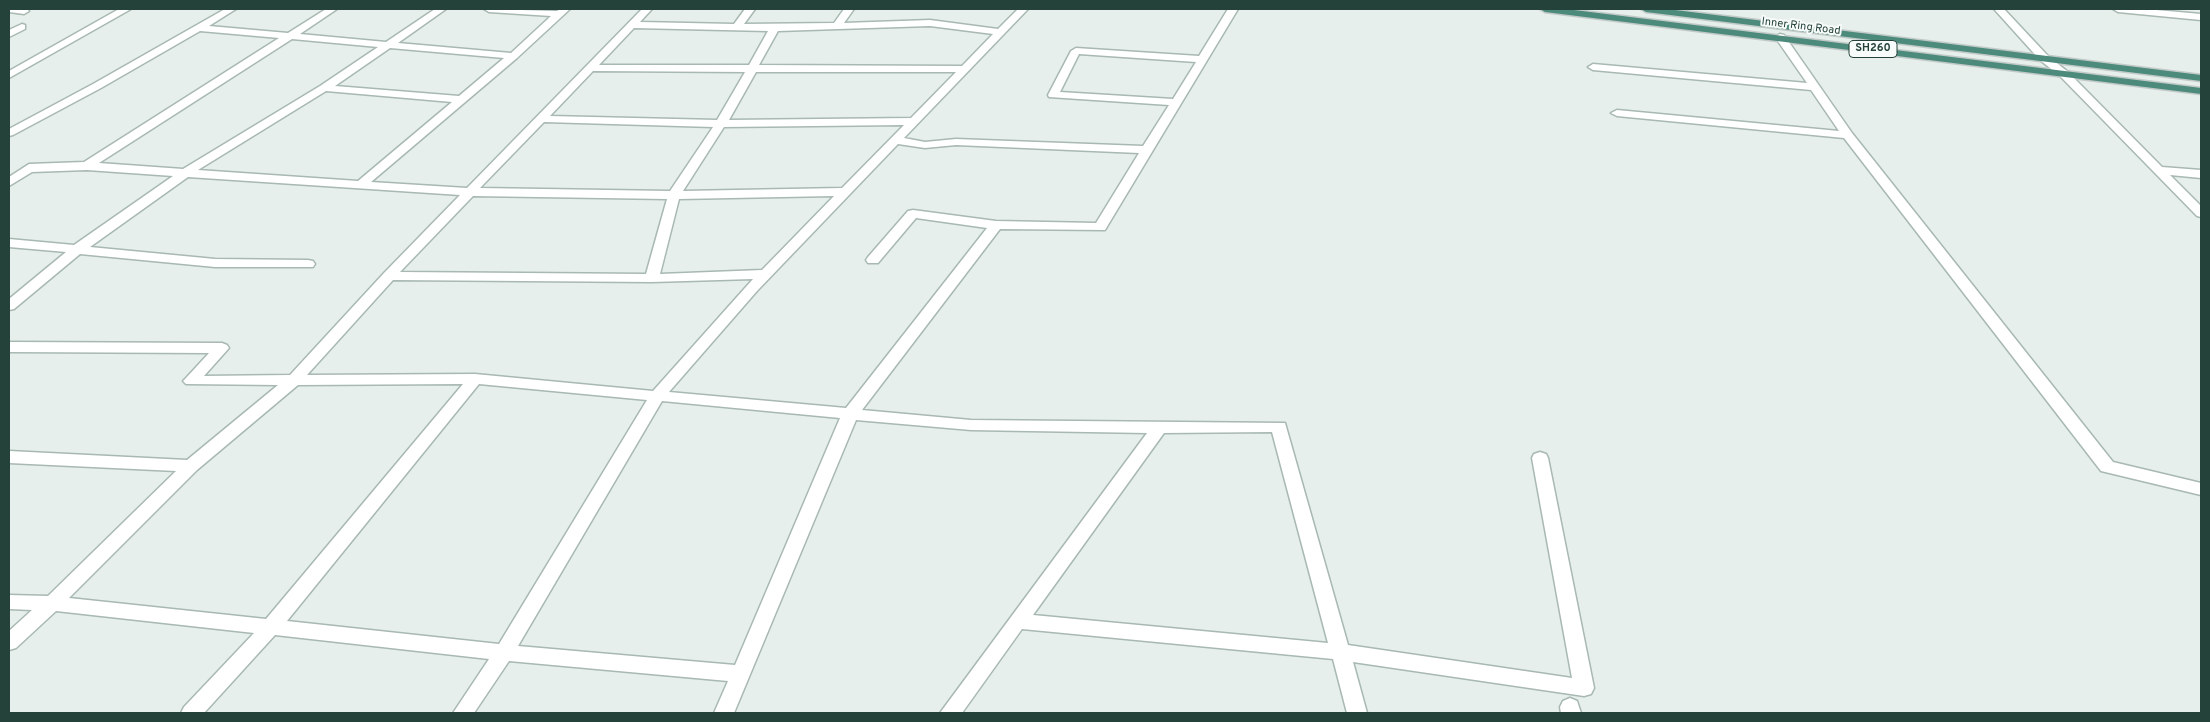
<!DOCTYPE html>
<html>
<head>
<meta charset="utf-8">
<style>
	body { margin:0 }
	#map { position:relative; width:2210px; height:722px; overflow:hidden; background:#e6efeb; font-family:Overpass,sans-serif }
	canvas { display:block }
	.frame { position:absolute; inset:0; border:10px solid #24423a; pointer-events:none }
</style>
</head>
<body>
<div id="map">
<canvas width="2210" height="722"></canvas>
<div class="frame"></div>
</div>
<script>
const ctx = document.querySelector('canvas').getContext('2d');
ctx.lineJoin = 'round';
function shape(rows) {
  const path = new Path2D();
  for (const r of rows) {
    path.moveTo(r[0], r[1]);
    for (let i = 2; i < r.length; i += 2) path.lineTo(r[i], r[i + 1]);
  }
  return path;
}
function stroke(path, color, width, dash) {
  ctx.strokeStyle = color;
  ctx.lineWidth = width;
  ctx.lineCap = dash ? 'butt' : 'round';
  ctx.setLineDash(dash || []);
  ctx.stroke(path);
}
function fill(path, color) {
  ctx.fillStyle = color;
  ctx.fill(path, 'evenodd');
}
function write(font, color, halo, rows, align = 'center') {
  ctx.font = font + ' Overpass,sans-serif';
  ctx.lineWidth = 4;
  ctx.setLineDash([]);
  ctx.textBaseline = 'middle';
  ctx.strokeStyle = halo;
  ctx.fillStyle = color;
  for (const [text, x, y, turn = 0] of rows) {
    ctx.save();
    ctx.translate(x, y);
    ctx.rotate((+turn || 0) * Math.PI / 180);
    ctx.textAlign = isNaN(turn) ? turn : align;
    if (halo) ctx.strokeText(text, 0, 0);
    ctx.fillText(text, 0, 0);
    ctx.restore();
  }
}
const minor = shape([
	[9,9,27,9,29,11,24,14,9,12,9,9],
	[119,9,131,9,9,78,9,71,119,9],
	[225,9,236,9,209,26,288,33,326,9,337,9,300,34,386,42,435,9,446,9,398,43,511,53,551,16,489,12,484,9,557,11,560,9,570,9,517,58,371,182,467,188,642,9,652,9,640,22,734,24,745,9,755,9,744,24,834,23,844,9,854,9,844,23,930,20,998,29,1018,9,1028,9,904,138,925,142,956,139,1143,146,1169,105,1049,97,1048,95,1071,51,1076,48,1199,56,1228,9,1238,9,1105,230,1000,229,862,410,971,420,1285,423,1348,645,1572,678,1532,458,1534,454,1540,452,1546,454,1548,458,1594,688,1591,694,1584,696,1353,662,1367,713,1347,713,1333,659,1022,629,962,713,940,713,1147,433,971,430,856,420,734,713,714,713,728,681,509,661,474,713,453,713,489,659,275,635,204,713,181,713,184,707,254,633,56,611,16,648,9,650,9,631,32,610,9,609,9,595,48,596,176,471,9,463,9,451,187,460,278,385,186,384,183,381,186,378,209,353,9,352,9,342,222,343,227,345,229,348,204,376,290,375,384,273,460,195,188,177,90,247,215,259,308,260,313,261,315,264,313,267,215,267,80,254,14,309,9,310,9,299,66,252,9,247,9,239,74,245,173,176,87,170,32,172,9,186,9,177,29,164,84,162,279,38,200,31,101,88,13,135,9,136,9,129,93,84,225,9],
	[930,26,993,34,962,66,759,65,778,31,930,26],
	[634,28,768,31,749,65,599,65,634,28],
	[292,39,378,47,320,86,183,169,99,163,292,39],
	[390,48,504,58,459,96,335,86,390,48],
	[1079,54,1196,62,1173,99,1060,92,1079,54],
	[593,71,745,72,717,120,550,116,593,71],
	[756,72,956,72,911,118,729,120,756,72],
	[326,91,452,102,358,181,198,170,326,91],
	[544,122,713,127,670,191,480,188,544,122],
	[904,125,842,188,683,191,724,127,904,125],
	[898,144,925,148,956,145,1139,153,1096,223,996,221,913,210,908,211,868,257,866,260,868,263,878,263,916,218,987,228,846,408,669,392,757,291,898,144],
	[473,196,667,199,646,274,400,272,473,196],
	[834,196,762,270,660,274,679,199,834,196],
	[753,279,653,391,475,374,307,375,393,280,652,282,753,279],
	[463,384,266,619,69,598,197,470,298,385,463,384],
	[479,384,647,400,499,644,287,621,479,384],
	[662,401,840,418,735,665,518,646,662,401],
	[1272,432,1328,643,1033,615,1164,433,1272,432],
	[1994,9,2004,9,2048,56,2068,72,2162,167,2201,170,2201,178,2170,175,2201,206,2201,217,2197,216,2060,76,2040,60,1994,9],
	[2113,9,2145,9,2201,14,2201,20,2118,12,2113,9],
	[22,24,25,25,25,29,9,37,9,30,22,24],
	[1780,34,1784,35,1852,133,2113,462,2201,483,2201,495,2101,471,1844,138,1617,116,1611,113,1617,110,1839,131,1811,90,1593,70,1588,67,1593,64,1807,83,1775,37,1780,34],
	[1570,698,1577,701,1581,713,1561,713,1560,707,1563,701,1570,698]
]);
const trunk = shape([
	[1540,9,1566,9,2201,88,2201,94,1545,12,1540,9],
	[1641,9,1667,9,2201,75,2201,81,1646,12,1641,9]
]);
const farStreetnames = [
	["Inner Ring Road",1801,27,7]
];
const shields = [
	[1873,49,48]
];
const shieldNames = [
	["SH260",1873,49]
];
stroke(minor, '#a8b8b2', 3);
stroke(trunk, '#c2cac8', 3);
fill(minor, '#fff');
fill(trunk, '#4c8a7c');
write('11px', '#24423a', '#f7fbf9', farStreetnames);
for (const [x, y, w] of shields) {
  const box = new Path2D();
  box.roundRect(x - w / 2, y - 8.5, w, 17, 4);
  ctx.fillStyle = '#f7fbf9';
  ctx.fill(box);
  stroke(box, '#24423a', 1);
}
write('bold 11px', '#24423a', null, shieldNames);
</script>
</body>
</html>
